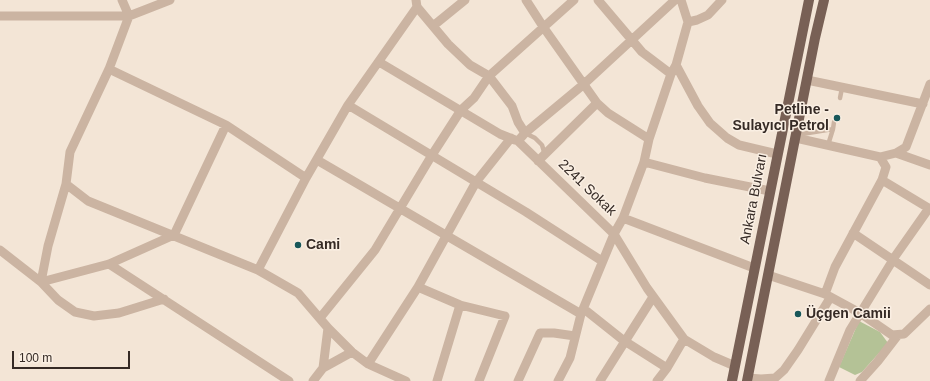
<!DOCTYPE html>
<html>
<head>
<meta charset="utf-8">
<style>
	body { margin:0 }
	#map { position:relative; width:930px; height:381px; overflow:hidden; background:#f3e5d6; font-family:Arial,sans-serif }
	canvas { display:block }
	.scale { position:absolute; left:12px; top:351px; width:118px; height:18px; box-sizing:border-box; border:2px solid #352a25; border-top:0; padding-left:5px; font-size:12px; line-height:14px; white-space:nowrap; color:#352a25; -webkit-text-stroke:3px #faefe3; paint-order:stroke }
</style>
</head>
<body>
<div id="map">
<canvas width="930" height="381"></canvas>
<div class="scale">100 m</div>
</div>
<script>
const ctx = document.querySelector('canvas').getContext('2d');
ctx.lineJoin = 'round';
function fill(path, color) {
  ctx.fillStyle = color;
  ctx.fill(path, 'evenodd');
}
function shape(rows) {
  const path = new Path2D();
  for (const r of rows) {
    path.moveTo(r[0], r[1]);
    for (let i = 2; i < r.length; i += 2) path.lineTo(r[i], r[i + 1]);
  }
  return path;
}
function stroke(path, color, width, dash) {
  ctx.strokeStyle = color;
  ctx.lineWidth = width;
  ctx.lineCap = dash ? 'butt' : 'round';
  ctx.setLineDash(dash || []);
  ctx.stroke(path);
}
function write(font, color, halo, rows, align = 'center') {
  ctx.font = font + ' Arial,sans-serif';
  ctx.lineWidth = 3;
  ctx.setLineDash([]);
  ctx.textBaseline = 'middle';
  ctx.strokeStyle = halo;
  ctx.fillStyle = color;
  for (const [text, x, y, turn = 0] of rows) {
    ctx.save();
    ctx.translate(x, y);
    ctx.rotate((+turn || 0) * Math.PI / 180);
    ctx.textAlign = isNaN(turn) ? turn : align;
    if (halo) ctx.strokeText(text, 0, 0);
    ctx.fillText(text, 0, 0);
    ctx.restore();
  }
}
const green = shape([
	[859,321,880,332,888,343,862,372,855,375,839,367]
]);
const service = shape([
	[840,98,842,88],
	[525,133,535,138,542,145,545,155],
	[796,135,833,129,834,122],
	[828,145,833,129]
]);
const minor = shape([
	[122,0,129,16,109,69,70,152,66,184,88,201,258,270,298,293,328,328,323,368,313,381],
	[416,0,417,7,448,44,470,65,489,76,574,0],
	[526,0,544,28,597,103,608,113,649,139],
	[598,0,642,52,671,74],
	[681,0,688,22,676,65,671,74,649,139,644,162,623,218,614,234,647,288,684,339,714,357,735,366],
	[0,16,129,16,170,0],
	[688,22,697,20,708,15,722,0],
	[433,26,465,0],
	[379,62,500,134,515,140],
	[676,65,698,106,710,123,727,138,739,145,777,154],
	[109,69,226,125,306,178],
	[807,80,923,104],
	[348,105,526,212,602,261],
	[525,133,584,84,675,0],
	[796,138,880,157,886,167,882,180,835,267,825,294],
	[896,153,930,165],
	[880,157,896,153,906,147,930,84],
	[317,160,581,314],
	[538,161,597,103],
	[644,162,705,178,770,191],
	[882,180,930,209],
	[623,218,754,268],
	[853,233,930,285],
	[0,250,41,282,48,246,66,184],
	[109,264,289,381],
	[258,270,306,178,348,105,417,7],
	[768,275,825,294,860,313,892,335,904,334,930,309],
	[164,299,119,313,94,316,75,312,58,300,41,282,109,264,174,235,226,125],
	[584,309,623,340,667,368],
	[320,318,375,250,432,155,461,110,474,98,489,76,512,106,518,122,525,133,518,141,614,234,581,314,570,358,558,381],
	[328,328,352,352,368,364,406,381],
	[368,364,418,287],
	[323,368,352,352],
	[748,378,761,379,775,378,784,370,798,350,830,298],
	[437,381,460,305],
	[479,381,505,316,460,305,418,287,476,182,511,138],
	[518,381,540,333,554,333,575,336],
	[600,381,653,297],
	[657,381,667,368,684,339],
	[829,381,850,330,896,255,929,208],
	[860,381,878,361,898,335]
]);
const primary = shape([
	[732,381,809,0],
	[747,381,815,38,824,0]
]);
const markers = [
	[837,118,4,"#185759"],
	[298,245,4,"#185759"],
	[798,314,4,"#185759"]
];
const poiNames = [
	["Petline -",829,110,"right"],
	["Sulayıcı Petrol",829,126,"right"],
	["Cami",306,245],
	["Üçgen Camii",806,314]
];
const streetNames = [
	["2241 Sokak",587,188,44],
	["Ankara Bulvarı",754,199,-79]
];
fill(green, '#b4c296');
stroke(service, '#cbb4a2', 4.5);
stroke(minor, '#cbb4a2', 9);
stroke(primary, '#786055', 10);
for (const [x, y, r, color] of markers) {
  const dot = new Path2D();
  dot.arc(x, y, r, 0, 2 * Math.PI);
  ctx.fillStyle = color;
  ctx.fill(dot);
  stroke(dot, '#faefe3', 1.5);
}
write('bold 14px', '#352a25', '#faefe3', poiNames, 'left');
write('14px', '#352a25', '#faefe3', streetNames);
</script>
</body>
</html>
